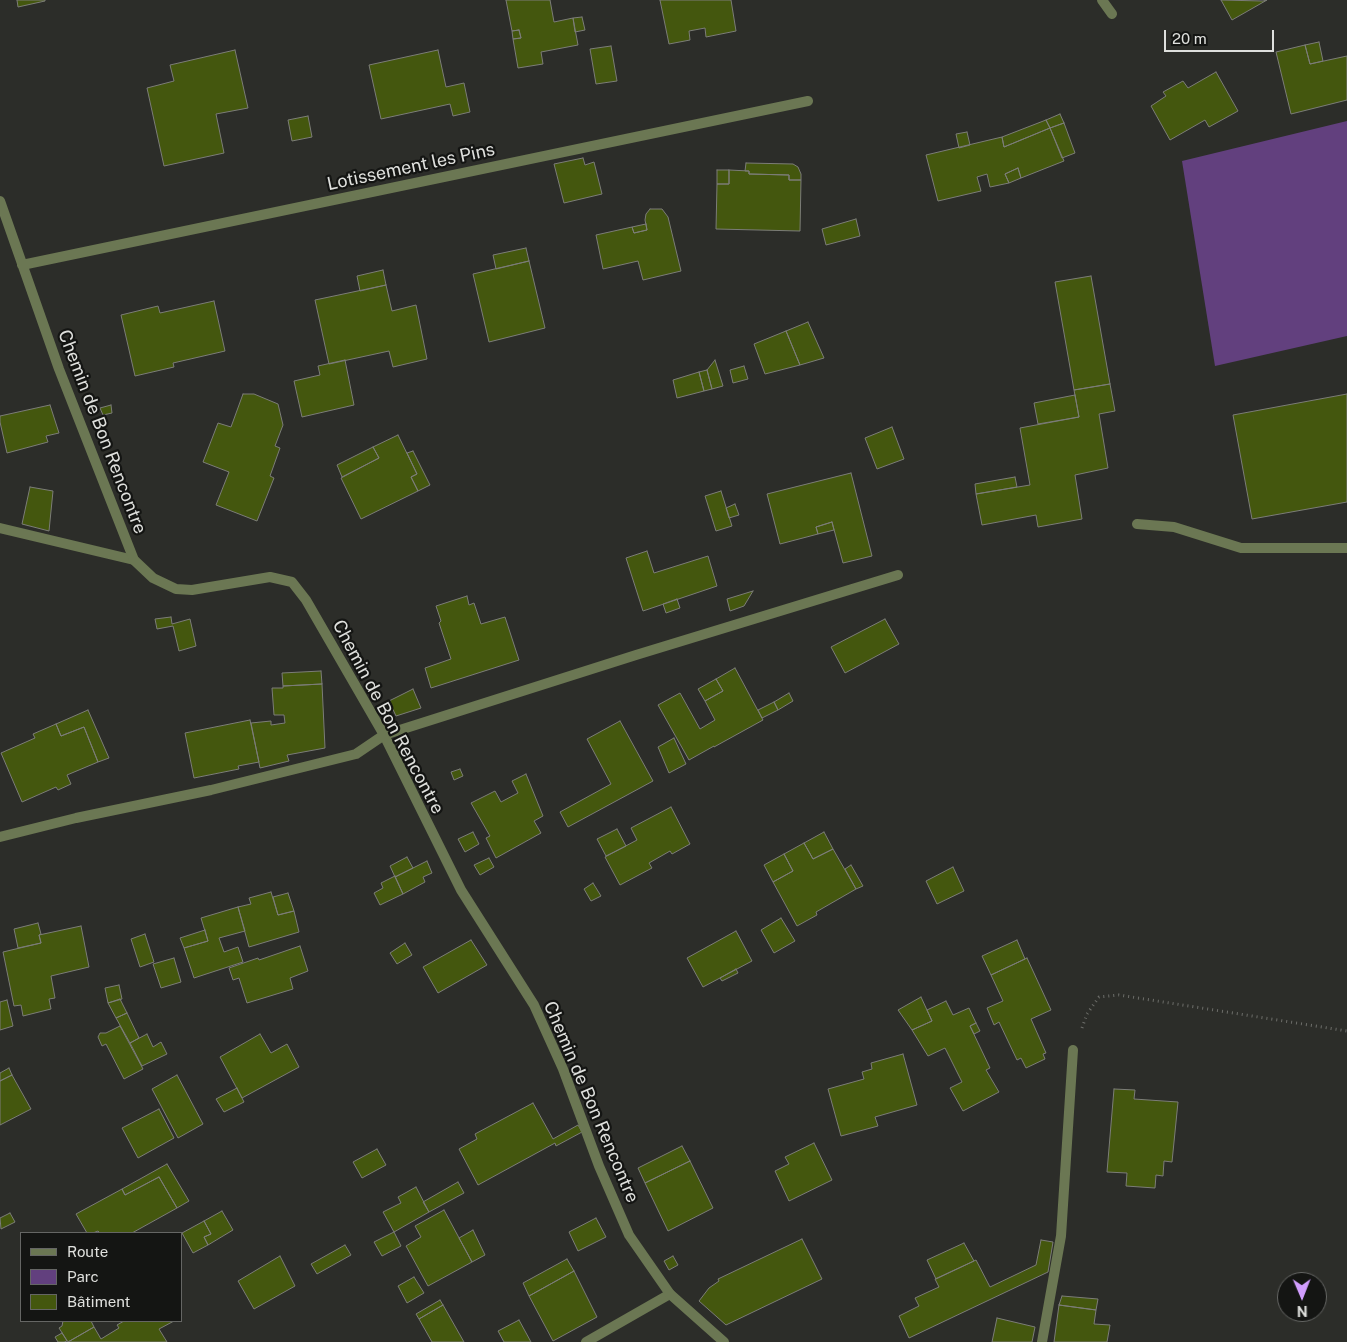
<!DOCTYPE html>
<html>
<head>
<meta charset="utf-8">
<style>
	body { margin:0 }
	#map { position:relative; width:1347px; height:1342px; overflow:hidden; background:#2c2d29; font-family:"Public Sans",sans-serif }
	canvas { display:block }
	.legend { position:absolute; left:20px; top:1232px; width:162px; height:90px; box-sizing:border-box; background:#141513; border:1px solid #656664; margin:0; padding:6px 9px; list-style:none; font-size:15px; color:#dfe0dd }
	.legend li { display:flex; align-items:center; gap:10px; height:25px }
	.legend b { width:25px; border:1px solid #656664 }
	.north { position:absolute; left:1277px; top:1272px; width:50px; height:50px; box-sizing:border-box; background:#141513; border:1px solid #656664; border-radius:50%; rotate:179deg; font-size:14px; font-weight:700; line-height:20px; text-align:center; color:#dfe0dd }
	.north::after { content:''; display:block; margin:auto; width:18px; height:22px; background:#d19dfe; clip-path:polygon(50% 0,100% 100%,50% 72%,0 100%) }
	.scale { position:absolute; left:1164px; top:30px; width:110px; height:22px; box-sizing:border-box; border:2px solid #dfe0dd; border-top:0; padding-left:6px; font-size:15px; line-height:18px; white-space:nowrap; color:#dfe0dd; -webkit-text-stroke:4px #141513; paint-order:stroke }
</style>
</head>
<body>
<div id="map">
<canvas width="1347" height="1342"></canvas>
<ul class="legend">
<li><b style="height:6px;background:#6b7753"></b>Route</li>
<li><b style="height:14px;background:#62407e"></b>Parc</li>
<li><b style="height:14px;background:#44570e"></b>Bâtiment</li>
</ul>
<div class="north">N</div>
<div class="scale">20 m</div>
</div>
<script>
const ctx = document.querySelector('canvas').getContext('2d');
ctx.lineJoin = 'round';
function fill(path, color) {
  ctx.fillStyle = color;
  ctx.fill(path, 'evenodd');
}
function shape(rows) {
  const path = new Path2D();
  for (const r of rows) {
    path.moveTo(r[0], r[1]);
    for (let i = 2; i < r.length; i += 2) path.lineTo(r[i], r[i + 1]);
  }
  return path;
}
function stroke(path, color, width, dash) {
  ctx.strokeStyle = color;
  ctx.lineWidth = width;
  ctx.lineCap = dash ? 'butt' : 'round';
  ctx.setLineDash(dash || []);
  ctx.stroke(path);
}
function write(font, color, halo, rows, align = 'center') {
  ctx.font = font + ' "Public Sans",sans-serif';
  ctx.lineWidth = 4.5;
  ctx.setLineDash([]);
  ctx.textBaseline = 'middle';
  ctx.strokeStyle = halo;
  ctx.fillStyle = color;
  for (const [text, x, y, turn = 0] of rows) {
    ctx.save();
    ctx.translate(x, y);
    ctx.rotate((+turn || 0) * Math.PI / 180);
    ctx.textAlign = isNaN(turn) ? turn : align;
    if (halo) ctx.strokeText(text, 0, 0);
    ctx.fillText(text, 0, 0);
    ctx.restore();
  }
}
const green = shape([
	[1347,121,1347,336,1215,366,1182,161]
]);
const building = shape([
	[17,0,45,0,45,1,18,7,17,0],
	[506,0,550,0,554,22,573,18,578,45,541,52,543,64,518,68,513,39,521,38,519,30,512,31,506,0],
	[660,0,731,0,736,31,706,37,705,28,689,31,690,40,669,44,660,0],
	[1221,0,1263,1,1267,0,1232,20,1221,0],
	[582,17,585,30,575,32,573,18,582,17],
	[519,30,521,38,513,39,512,31,519,30],
	[1319,42,1323,61,1310,64,1305,45,1319,42],
	[1305,45,1310,64,1347,56,1347,100,1291,114,1276,52,1305,45],
	[611,46,617,81,596,84,590,49,611,46],
	[235,50,248,108,216,114,224,153,164,166,147,88,174,81,170,65,235,50],
	[438,50,446,87,464,83,470,112,453,116,450,104,381,119,369,65,438,50],
	[1216,72,1238,111,1209,127,1205,120,1170,140,1151,106,1166,96,1163,92,1183,81,1188,88,1216,72],
	[1060,114,1064,123,1050,128,1046,120,1060,114],
	[308,116,312,137,292,141,288,120,308,116],
	[1046,120,1050,128,1004,147,1002,137,1046,120],
	[1064,123,1075,153,1062,158,1050,128,1064,123],
	[1050,128,1064,161,1021,178,1018,168,1005,174,1009,183,990,187,987,174,977,177,981,191,938,201,926,155,1002,137,1004,147,1050,128],
	[967,132,970,145,959,148,956,134,967,132],
	[583,158,585,165,594,162,602,194,564,203,554,164,583,158],
	[746,163,793,164,798,167,801,174,801,180,789,180,789,175,749,174,749,171,745,171,746,163],
	[1018,168,1021,178,1009,183,1005,174,1018,168],
	[717,170,729,170,729,184,717,184,717,170],
	[729,170,749,171,749,174,789,175,789,180,801,180,800,231,716,229,717,184,729,184,729,170],
	[650,209,662,209,668,217,681,271,643,280,638,261,603,269,596,235,632,227,634,233,647,230,645,220,646,214,650,209],
	[856,219,860,236,826,245,822,229,856,219],
	[646,224,647,230,634,233,632,227,646,224],
	[526,248,529,261,496,269,493,255,526,248],
	[529,261,545,328,489,342,473,274,529,261],
	[383,270,386,285,360,291,357,276,383,270],
	[1091,276,1110,384,1074,390,1055,282,1091,276],
	[386,285,392,311,416,305,427,359,393,367,389,351,329,364,315,300,386,285],
	[214,301,225,351,173,363,174,367,135,376,121,315,158,306,160,313,214,301],
	[808,322,824,358,800,365,786,331,808,322],
	[786,331,800,365,765,374,754,344,786,331],
	[345,360,354,405,302,417,294,381,320,375,318,366,345,360],
	[715,360,723,386,712,389,707,370,715,360],
	[744,366,748,379,733,383,730,370,744,366],
	[707,370,712,389,704,391,699,372,707,370],
	[699,372,704,391,677,398,673,380,699,372],
	[1110,384,1115,411,1099,414,1108,468,1075,475,1082,519,1038,527,1036,515,982,525,976,494,1030,485,1020,428,1079,417,1074,390,1110,384],
	[243,394,254,394,278,404,283,425,275,446,280,448,270,476,274,478,257,521,216,505,229,472,203,462,218,423,231,427,243,394],
	[1347,394,1347,502,1252,519,1233,415,1347,394],
	[1075,395,1079,417,1038,424,1034,403,1075,395],
	[50,405,59,433,46,436,48,442,7,453,0,422,0,416,50,405],
	[111,405,112,413,103,415,100,408,111,405],
	[892,427,904,459,877,469,865,438,892,427],
	[398,435,417,474,411,477,418,491,361,519,341,478,379,458,373,447,398,435],
	[373,447,379,458,342,477,337,465,373,447],
	[413,451,430,485,418,491,411,477,417,474,407,453,413,451],
	[851,473,872,556,843,563,832,522,816,527,818,534,780,544,767,494,851,473],
	[1015,477,1017,487,976,494,975,484,1015,477],
	[30,487,53,491,49,531,22,524,30,487],
	[721,491,732,526,716,531,705,496,721,491],
	[735,504,739,515,729,518,726,508,735,504],
	[832,522,834,530,818,534,816,527,832,522],
	[647,551,654,573,708,556,717,586,643,611,626,558,647,551],
	[753,591,744,606,730,611,727,599,753,591],
	[467,596,469,605,474,603,481,624,505,617,519,660,431,688,425,668,451,659,439,623,441,621,436,606,467,596],
	[677,599,680,608,666,613,663,604,677,599],
	[171,617,172,624,190,619,196,646,179,651,173,626,157,629,155,619,171,617],
	[885,619,899,644,845,673,831,647,885,619],
	[735,668,763,720,714,747,714,746,689,760,658,705,680,693,700,729,715,720,705,701,723,691,716,679,735,668],
	[321,671,322,684,283,686,282,673,321,671],
	[716,679,723,691,705,701,698,689,716,679],
	[322,684,325,748,287,755,289,761,260,768,251,723,271,721,271,725,285,723,284,715,274,715,272,688,283,688,283,686,322,684],
	[413,689,421,708,396,716,389,701,413,689],
	[789,693,793,701,778,710,774,702,789,693],
	[774,702,778,710,762,718,758,710,774,702],
	[88,710,109,758,98,762,84,727,61,736,56,724,88,710],
	[250,720,259,762,238,766,239,769,194,778,185,733,250,720],
	[620,721,653,781,568,827,560,812,611,784,587,739,620,721],
	[56,724,61,736,84,727,98,762,67,775,71,784,58,790,56,787,22,802,1,753,35,738,33,734,56,724],
	[674,738,686,764,669,773,658,747,674,738],
	[460,769,463,776,454,780,451,772,460,769],
	[526,774,543,816,534,821,541,833,496,858,486,838,490,836,471,803,495,791,501,802,518,793,512,781,526,774],
	[671,807,690,844,672,854,670,851,649,863,652,868,620,885,605,857,637,840,631,828,671,807],
	[617,829,626,846,606,856,597,839,617,829],
	[473,832,479,844,465,852,458,839,473,832],
	[824,832,833,849,813,859,804,843,824,832],
	[804,843,813,859,833,849,856,889,816,912,817,915,797,926,773,882,793,871,784,854,804,843],
	[784,854,793,871,773,882,764,865,784,854],
	[407,857,413,868,395,877,390,866,407,857],
	[489,858,494,867,480,875,474,865,489,858],
	[427,861,432,873,423,877,425,882,403,894,395,877,427,861],
	[851,865,863,886,856,889,845,869,851,865],
	[953,867,964,891,937,904,926,881,953,867],
	[395,876,403,894,380,905,374,893,383,888,381,883,395,876],
	[593,883,601,896,591,901,584,889,593,883],
	[271,892,278,915,294,911,299,932,249,947,238,907,251,904,249,898,271,892],
	[288,893,294,911,278,915,273,897,288,893],
	[238,907,245,931,219,938,224,952,238,947,243,962,194,978,184,948,208,941,201,918,238,907],
	[781,918,795,941,774,953,761,930,781,918],
	[38,923,41,934,39,935,41,943,18,948,14,929,38,923],
	[81,926,89,967,51,976,55,998,49,999,51,1009,23,1016,21,1005,14,1006,3,952,41,943,39,935,81,926],
	[205,930,208,941,184,948,180,938,205,930],
	[736,931,752,961,703,987,687,958,736,931],
	[145,934,154,962,140,967,131,939,145,934],
	[471,940,487,965,438,993,423,967,471,940],
	[1017,940,1025,959,991,975,982,956,1017,940],
	[405,943,412,955,397,964,390,953,405,943],
	[300,946,308,971,290,978,293,989,247,1003,239,978,233,980,229,968,258,958,259,960,300,946],
	[174,958,181,982,161,988,153,964,174,958],
	[1027,958,1051,1010,1031,1019,1046,1053,1043,1054,1045,1059,1026,1068,1021,1058,1017,1060,999,1022,994,1025,987,1008,1003,1001,991,975,1027,958],
	[736,969,738,973,722,981,720,978,736,969],
	[119,985,122,999,108,1003,105,988,119,985],
	[921,997,932,1021,912,1030,898,1010,921,997],
	[120,999,127,1013,116,1018,108,1003,120,999],
	[7,1000,13,1026,0,1030,0,1002,7,1000],
	[946,1001,953,1015,969,1008,976,1023,970,1026,990,1068,986,1070,999,1092,963,1111,950,1088,962,1082,945,1048,928,1056,912,1030,932,1021,927,1010,946,1001],
	[127,1013,139,1038,130,1043,116,1018,127,1013],
	[976,1023,980,1031,974,1034,970,1026,976,1023],
	[120,1026,143,1069,124,1079,106,1044,102,1046,98,1037,100,1033,106,1033,120,1026],
	[147,1034,153,1047,161,1042,167,1054,142,1066,130,1043,147,1034],
	[260,1034,271,1053,287,1044,299,1067,242,1098,220,1057,260,1034],
	[903,1054,917,1105,875,1117,878,1126,841,1136,828,1089,864,1079,862,1072,872,1069,871,1063,903,1054],
	[9,1068,12,1075,0,1081,0,1073,9,1068],
	[12,1075,31,1109,0,1125,0,1081,12,1075],
	[177,1075,203,1124,178,1138,152,1089,177,1075],
	[237,1088,244,1102,224,1112,216,1099,237,1088],
	[1114,1089,1135,1090,1134,1099,1178,1102,1172,1162,1164,1161,1163,1176,1156,1175,1155,1188,1126,1186,1127,1173,1107,1172,1114,1089],
	[533,1103,553,1139,578,1125,582,1132,556,1146,555,1143,478,1185,459,1149,477,1139,475,1134,533,1103],
	[159,1109,174,1138,138,1158,122,1128,159,1109],
	[814,1143,832,1180,789,1201,775,1171,789,1164,785,1157,814,1143],
	[682,1146,690,1161,645,1183,638,1168,682,1146],
	[377,1149,386,1165,362,1178,353,1162,377,1149],
	[690,1161,713,1208,668,1231,645,1183,690,1161],
	[167,1164,189,1201,177,1208,159,1177,125,1195,122,1189,167,1164],
	[159,1177,177,1208,132,1233,100,1233,98,1231,93,1233,87,1233,76,1214,122,1189,125,1195,159,1177],
	[458,1182,464,1193,429,1212,423,1202,458,1182],
	[416,1187,429,1212,394,1232,383,1212,401,1203,398,1197,416,1187],
	[444,1210,472,1262,428,1286,406,1246,421,1237,415,1226,444,1210],
	[222,1211,233,1230,208,1245,204,1237,211,1234,204,1221,222,1211],
	[10,1213,15,1222,1,1229,0,1218,10,1213],
	[596,1218,606,1237,578,1251,569,1232,596,1218],
	[204,1221,211,1234,204,1237,208,1245,193,1253,182,1233,204,1221],
	[473,1230,485,1255,472,1262,459,1238,473,1230],
	[394,1232,401,1246,382,1256,374,1242,394,1232],
	[802,1239,822,1279,726,1325,699,1301,709,1288,719,1281,718,1279,802,1239],
	[1041,1240,1053,1242,1048,1272,909,1338,899,1316,919,1306,915,1298,939,1287,935,1279,976,1260,990,1287,1036,1265,1041,1240],
	[964,1243,974,1261,936,1279,927,1260,964,1243],
	[345,1245,351,1255,317,1274,311,1264,345,1245],
	[280,1256,295,1286,254,1309,238,1281,280,1256],
	[673,1256,678,1265,669,1270,664,1261,673,1256],
	[567,1259,574,1271,529,1296,523,1283,567,1259],
	[574,1271,597,1317,553,1341,529,1296,574,1271],
	[414,1277,424,1293,407,1303,398,1286,414,1277],
	[1062,1296,1098,1299,1096,1310,1059,1305,1062,1296],
	[440,1300,443,1305,419,1319,416,1314,440,1300],
	[443,1305,464,1342,432,1342,419,1319,443,1305],
	[1059,1305,1096,1310,1094,1324,1110,1325,1107,1342,1054,1342,1059,1305],
	[997,1318,1035,1327,1032,1342,992,1342,997,1318],
	[519,1320,531,1342,504,1342,498,1331,519,1320],
	[63,1321,91,1321,94,1327,68,1342,59,1328,62,1326,63,1321],
	[124,1321,174,1321,159,1329,167,1342,68,1342,94,1327,101,1339,119,1328,117,1325,124,1321],
	[62,1333,67,1341,64,1342,58,1342,55,1337,62,1333]
]);
const path = shape([
	[1082,1028,1087,1014,1099,997,1119,995,1347,1031]
]);
const lane = shape([
	[0,528,134,560],
	[586,1342,670,1294]
]);
const street = shape([
	[1102,0,1112,14],
	[0,201,59,369,134,560,153,578,176,589,192,590,270,577,292,582,306,600,384,735,461,890,534,1005,563,1069,599,1166,629,1235,670,1294,724,1342],
	[22,265,808,101],
	[1137,524,1174,527,1241,548,1347,548],
	[0,837,76,818,211,790,356,754,384,735,636,655,898,575],
	[1042,1342,1061,1236,1073,1050]
]);
const streetNames = [
	["Lotissement les Pins",411,167,-12],
	["Chemin de Bon Rencontre",102,432,69],
	["Chemin de Bon Rencontre",388,717,62],
	["Chemin de Bon Rencontre",591,1102,67]
];
fill(green, '#62407e');
fill(building, '#44570e');
stroke(building, '#7c7d78', 1);
stroke(path, '#6d6e6a', 3, [1, 4]);
stroke(lane, '#6b7753', 10);
stroke(street, '#6b7753', 10);
write('18px', '#dfe0dd', '#141513', streetNames);
</script>
</body>
</html>
